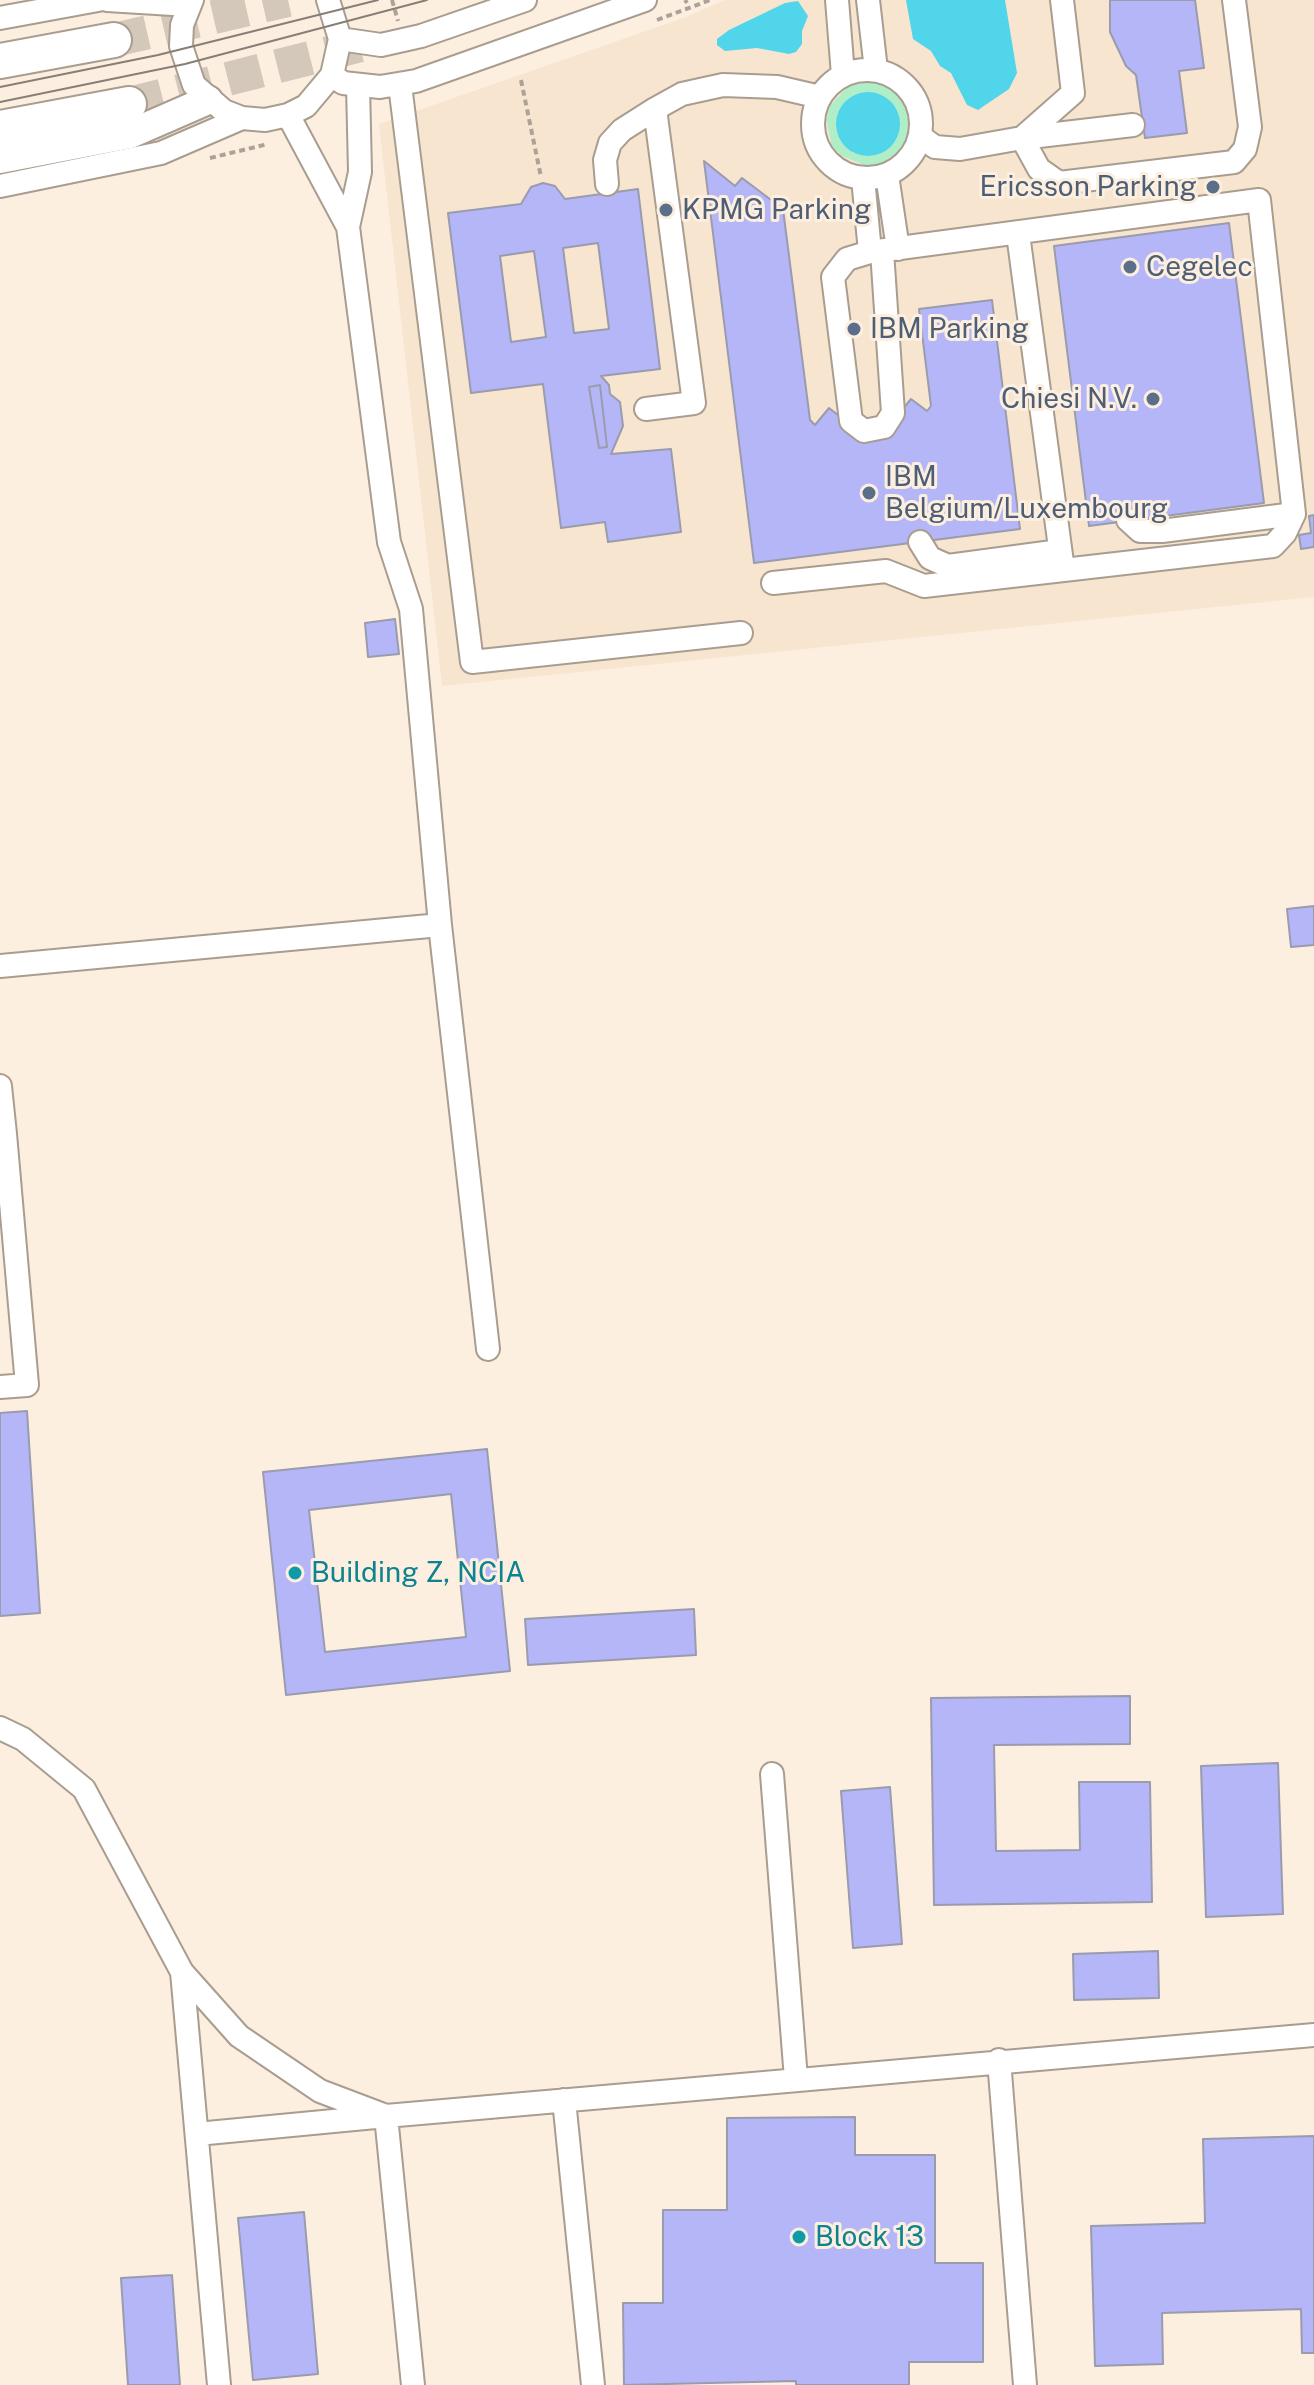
<!DOCTYPE html>
<html>
<head>
<meta charset="utf-8">
<style>
	body { margin:0 }
	canvas { display:block; background:#fcefe0 }
</style>
</head>
<body>
<canvas width="1314" height="2385"></canvas>
<script>
const ctx = document.querySelector('canvas').getContext('2d');
ctx.lineJoin = 'round';
function fill(path, color) {
  ctx.fillStyle = color;
  ctx.fill(path, 'evenodd');
}
function shape(rows) {
  const path = new Path2D();
  for (const r of rows) {
    if (r.length === 3) {
      path.moveTo(r[0] + r[2], r[1]);
      path.arc(r[0], r[1], r[2], 0, 2 * Math.PI);
      continue;
    }
    path.moveTo(r[0], r[1]);
    for (let i = 2; i < r.length; i += 2) path.lineTo(r[i], r[i + 1]);
  }
  return path;
}
function stroke(path, color, width, dash) {
  ctx.strokeStyle = color;
  ctx.lineWidth = width;
  ctx.lineCap = dash ? 'butt' : 'round';
  ctx.setLineDash(dash || []);
  ctx.stroke(path);
}
function write(font, color, halo, rows, align = 'center') {
  ctx.font = font + ' "Public Sans",sans-serif';
  ctx.lineWidth = 6;
  ctx.setLineDash([]);
  ctx.textBaseline = 'middle';
  ctx.strokeStyle = halo;
  ctx.fillStyle = color;
  for (const [text, x, y, turn = 0] of rows) {
    ctx.save();
    ctx.translate(x, y);
    ctx.rotate((+turn || 0) * Math.PI / 180);
    ctx.textAlign = isNaN(turn) ? turn : align;
    if (halo) ctx.strokeText(text, 0, 0);
    ctx.fillText(text, 0, 0);
    ctx.restore();
  }
}
const built = shape([
	[724,0,1314,0,1314,597,442,686,379,124,686,17]
]);
const green = shape([
	[875,81,900,95,911,121,903,148,881,164,867,166,842,156,832,146,826,119,830,106,848,86],
	[863,92,874,93,873,156,853,153,836,130,853,96]
]);
const water = shape([
	[906,0,1005,0,1017,73,1009,89,978,110,967,105,951,73,940,66,931,51,913,39],
	[798,1,808,16,802,31,802,44,796,52,789,54,757,48,725,51,717,45,717,39,729,30,785,3],
	[868,124,32]
]);
const building = shape([
	[1110,0,1195,0,1204,68,1179,71,1187,133,1145,138,1136,75,1126,66,1110,32,1110,0],
	[704,161,735,186,742,178,783,209,810,420,815,425,829,408,869,439,879,438,911,399,927,411,931,406,919,309,992,300,1020,529,754,563,704,161],
	[543,183,555,186,565,199,638,189,660,369,601,376,609,385,610,394,620,402,623,426,611,454,671,449,681,532,608,542,605,522,561,528,543,384,471,393,448,213,521,204,531,187,543,183],
	[598,243,609,329,574,333,563,248,598,243],
	[534,251,546,337,511,342,500,256,534,251],
	[600,385,607,447,599,448,589,387,600,385],
	[1229,223,1264,503,1089,526,1054,246,1229,223],
	[600,385,607,447,599,448,589,387,600,385],
	[1314,515,1314,547,1301,549,1299,535,1311,533,1309,516,1314,515],
	[395,619,399,654,368,657,365,623,395,619],
	[1314,906,1314,945,1291,947,1287,909,1314,906],
	[27,1411,40,1613,0,1616,0,1413,27,1411],
	[487,1449,510,1671,286,1695,263,1472,487,1449],
	[451,1494,466,1637,325,1652,309,1510,451,1494],
	[694,1609,696,1655,528,1665,525,1619,694,1609],
	[1130,1696,1130,1744,994,1745,996,1851,1080,1850,1079,1782,1150,1782,1152,1902,934,1905,931,1698,1130,1696],
	[1278,1763,1283,1914,1206,1917,1201,1766,1278,1763],
	[890,1787,902,1944,853,1948,841,1791,890,1787],
	[1158,1951,1159,1998,1074,2000,1073,1954,1158,1951],
	[855,2117,855,2155,935,2155,935,2263,983,2263,983,2362,909,2362,909,2385,796,2385,796,2381,624,2385,623,2303,663,2303,663,2210,727,2210,727,2118,855,2117],
	[1314,2136,1314,2353,1302,2353,1301,2309,1162,2313,1163,2364,1095,2366,1091,2226,1205,2223,1203,2139,1314,2136],
	[304,2212,318,2374,253,2380,238,2218,304,2212],
	[172,2275,180,2385,128,2385,121,2278,172,2275]
]);
const highwayTunnel = shape([
	[114,40,288,0],
	[129,104,369,43]
]);
const path = shape([
	[392,0,398,21],
	[685,0,687,3],
	[657,20,710,0],
	[521,80,541,177],
	[210,158,268,144]
]);
const minor = shape([
	[107,0,189,5],
	[192,0,182,25,181,46,194,85,224,111,242,118,265,120,288,115,306,106,332,75,340,39,328,0],
	[837,0,843,75],
	[868,0,876,70],
	[0,18,98,0],
	[340,39,381,45,421,36,525,0],
	[867,124,54],
	[332,75,343,83,380,87,416,81,645,0],
	[400,85,472,662,741,633],
	[288,115,348,227,389,542,411,609,440,925,488,1349],
	[1133,125,1022,138,1039,169,1059,183,1234,162,1245,149,1250,127,1234,0],
	[921,137,935,147,960,149,1022,138,1073,93,1062,0],
	[887,175,898,249],
	[863,178,870,252],
	[607,184,605,160,610,143,622,130,655,109],
	[0,186,161,153,242,118],
	[348,227,360,172,358,85],
	[1018,234,1063,570],
	[646,409,694,403,655,109,682,94,723,85,777,87,820,97],
	[1128,520,1140,531,1162,531,1294,514],
	[920,542,930,558,948,566,1060,551],
	[773,583,886,571,924,586,1273,546,1285,533,1294,514,1259,200,870,252,847,259,833,277,851,421,864,431,884,427,893,413,882,251],
	[0,966,440,925],
	[0,1086,5,1134],
	[0,1135,5,1134,27,1385,0,1387],
	[0,1728,23,1739,84,1789,182,1972,239,2036,320,2091,386,2116,1314,2035],
	[772,1774,796,2079],
	[182,1972,219,2385],
	[999,2060,1025,2385],
	[564,2100,593,2385],
	[197,2134,386,2116,413,2385]
]);
const major = shape([
	[0,159,130,134,208,100]
]);
const highway = shape([
	[0,61,114,40],
	[0,128,129,104]
]);
const tram = shape([
	[0,87,158,55,378,0],
	[0,102,185,64,427,0]
]);
const markers = [
	[1213,187,8,"#5c6f8a"],
	[666,210,8,"#5c6f8a"],
	[1130,267,8,"#5c6f8a"],
	[854,329,8,"#5c6f8a"],
	[1153,399,8,"#5c6f8a"],
	[869,493,8,"#5c6f8a"],
	[295,1573,8,"#0f9aa8"],
	[799,2237,8,"#0f9aa8"]
];
const serviceNames = [
	["Ericsson Parking",1197,187,"right"],
	["KPMG Parking",682,210],
	["Cegelec",1146,267],
	["IBM Parking",870,329],
	["Chiesi N.V.",1137,399,"right"],
	["IBM",885,477],
	["Belgium/Luxembourg",885,509]
];
const cultureNames = [
	["Building Z, NCIA",311,1573],
	["Block 13",815,2237]
];
fill(built, '#f7e5cf');
fill(green, '#b0eec7');
fill(water, '#50d5ea');
fill(building, '#b4b6f8');
stroke(building, '#9a9bac', 2);
stroke(highwayTunnel, '#d4c8bb', 34, [34, 17]);
stroke(minor, '#a99d8f', 26);
stroke(major, '#a99d8f', 32);
stroke(highway, '#a99d8f', 38);
stroke(path, '#aca297', 4, [6, 4]);
stroke(minor, '#fff', 22);
stroke(major, '#fff', 28);
stroke(highway, '#fff', 34);
stroke(tram, '#877e75', 2);
for (const [x, y, r, color] of markers) {
  const dot = new Path2D();
  dot.arc(x, y, r, 0, 2 * Math.PI);
  ctx.fillStyle = color;
  ctx.fill(dot);
  stroke(dot, '#fcefe0', 3);
}
write('28px', '#4e5e75', '#fcefe0', serviceNames, 'left');
write('28px', '#0d838f', '#fcefe0', cultureNames, 'left');
</script>
</body>
</html>
